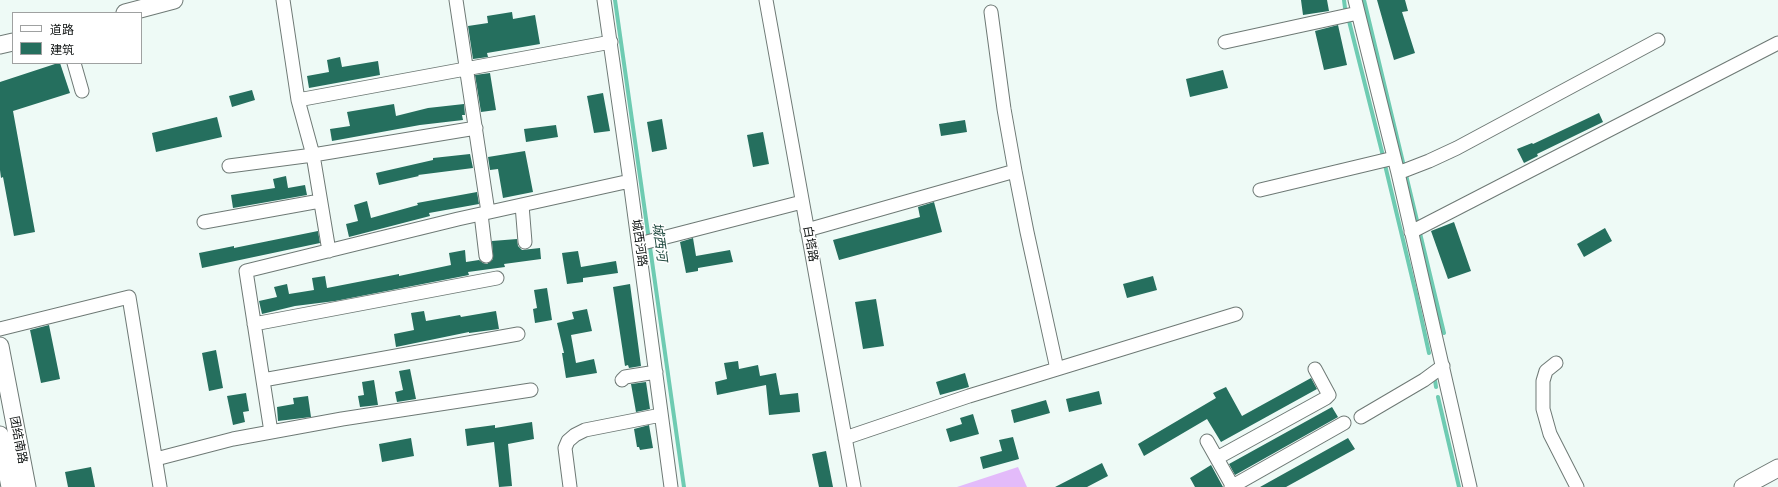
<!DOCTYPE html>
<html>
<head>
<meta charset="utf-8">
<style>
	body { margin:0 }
	#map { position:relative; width:1778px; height:487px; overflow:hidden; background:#eefaf6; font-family:Bitter,"Noto Sans SC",serif }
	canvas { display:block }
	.legend { position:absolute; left:12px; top:12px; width:130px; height:52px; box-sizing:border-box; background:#fff; border:1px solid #9fa1a1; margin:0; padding:5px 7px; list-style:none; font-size:12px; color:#101413 }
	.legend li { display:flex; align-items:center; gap:8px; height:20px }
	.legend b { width:20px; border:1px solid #9fa1a1 }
</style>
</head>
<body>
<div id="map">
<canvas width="1778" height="487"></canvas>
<ul class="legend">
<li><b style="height:5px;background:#fff"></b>道路</li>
<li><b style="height:11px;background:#256f5e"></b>建筑</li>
</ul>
</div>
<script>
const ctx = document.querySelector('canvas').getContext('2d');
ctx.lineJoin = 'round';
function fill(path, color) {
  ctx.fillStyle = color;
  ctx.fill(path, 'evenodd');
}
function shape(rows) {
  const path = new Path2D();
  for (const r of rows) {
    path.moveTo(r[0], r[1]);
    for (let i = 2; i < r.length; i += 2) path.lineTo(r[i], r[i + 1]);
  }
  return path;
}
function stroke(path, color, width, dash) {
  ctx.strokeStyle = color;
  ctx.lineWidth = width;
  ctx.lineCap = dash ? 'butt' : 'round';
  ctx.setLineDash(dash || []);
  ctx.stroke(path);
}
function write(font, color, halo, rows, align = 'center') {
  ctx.font = font + ' Bitter,"Noto Sans SC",serif';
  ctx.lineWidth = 3;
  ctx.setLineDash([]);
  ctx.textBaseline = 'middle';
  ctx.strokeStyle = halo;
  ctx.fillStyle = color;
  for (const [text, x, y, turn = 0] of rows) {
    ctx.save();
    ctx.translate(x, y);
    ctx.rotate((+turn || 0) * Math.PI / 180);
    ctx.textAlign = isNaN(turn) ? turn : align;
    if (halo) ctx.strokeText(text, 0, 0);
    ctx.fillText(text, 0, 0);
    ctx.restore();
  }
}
const green = shape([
	[1018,467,1027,487,957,487]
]);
const stream = shape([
	[615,0,684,487],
	[1344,0,1345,8],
	[1364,0,1444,333],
	[1349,21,1383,156],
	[1385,165,1416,294,1429,353],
	[1435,380,1436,387],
	[1438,397,1459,487]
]);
const building = shape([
	[1301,0,1327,0,1329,11,1303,15],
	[1377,0,1405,0,1408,11,1402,12,1415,53,1394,60],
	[512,12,513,19,535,15,540,44,487,53,488,57,473,59,468,26,488,23,487,16],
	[1338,25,1347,65,1324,70,1315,31],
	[340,57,342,67,378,61,380,75,309,88,307,76,329,72,327,60],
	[58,63,60,63,70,93,13,111,35,232,14,236,3,177,1,178,0,170,0,82],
	[1223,70,1228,88,1190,97,1186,79],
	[490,73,496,110,481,112,475,75],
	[252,90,255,100,232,107,229,96],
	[603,93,610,131,594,133,587,96],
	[394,104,396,116,428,108,464,104,465,115,462,115,463,120,420,125,332,141,330,129,350,126,347,112],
	[1599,113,1603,122,1537,154,1538,156,1524,163,1517,149,1532,143,1533,144],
	[217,117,222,137,156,152,152,133],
	[662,119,667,149,652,152,647,122],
	[965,120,967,132,941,136,939,124],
	[556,125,558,137,526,142,524,129],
	[763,132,769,164,753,167,747,135],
	[525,151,533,192,503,198,498,169,490,170,488,157],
	[470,154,473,168,418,175,419,176,379,185,376,173,433,160,433,158],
	[286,176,288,188,305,185,307,195,233,208,231,195,275,188,273,179],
	[477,192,479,204,429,213,430,216,349,237,346,224,358,221,354,205,367,201,371,218,418,205,417,203],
	[934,202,942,232,839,260,833,240,920,217,918,207],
	[1454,222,1471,271,1448,279,1431,231],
	[1605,228,1612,241,1584,257,1577,244],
	[318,231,320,243,202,268,199,253,234,246,234,248],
	[693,238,696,256,730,250,733,262,698,268,698,271,686,273,680,242],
	[517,239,518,246,522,250,540,248,541,259,504,264,505,267,468,272,469,275,335,301,295,306,262,314,259,301,277,297,274,287,287,284,289,294,314,290,312,278,325,276,327,288,399,274,399,276,451,265,449,253,465,250,466,262,479,260,483,263,487,264,493,259,492,241],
	[578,251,581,267,616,261,618,273,583,278,583,282,567,284,562,253],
	[1153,276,1157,290,1127,298,1123,284],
	[630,284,641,366,629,368,628,365,625,366,613,287],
	[547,288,552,320,535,323,533,309,537,308,534,290],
	[876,299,884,346,863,349,855,302],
	[587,309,592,331,571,335,576,363,594,359,597,373,566,378,562,353,564,353,557,323,574,319,572,312],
	[424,311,426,321,460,315,461,317,496,311,499,329,469,333,469,332,396,347,394,334,414,330,411,313],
	[49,325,60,379,41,383,30,330],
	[216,350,223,388,209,391,202,353],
	[738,361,739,369,758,365,760,376,776,373,780,395,798,393,800,412,769,415,766,385,717,395,715,382,727,379,724,363],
	[410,369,416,399,397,402,395,392,403,390,399,371],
	[965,373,969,387,940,395,936,382],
	[1311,378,1317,389,1221,442,1207,419,1144,456,1138,444,1216,398,1213,393,1226,387,1242,416],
	[374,380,378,405,360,407,358,396,364,395,362,382],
	[646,382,650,409,636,412,631,384],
	[1099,391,1102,404,1069,412,1066,399],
	[246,393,249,411,243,412,245,422,233,425,227,396],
	[308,396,311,417,278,421,277,407,294,404,293,398],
	[1046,400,1050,413,1014,423,1011,410],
	[1332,407,1338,417,1235,475,1229,464],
	[973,414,979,434,950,442,946,429,962,424,960,418],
	[532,422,534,439,508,444,512,486,499,487,494,442,467,446,465,429,495,425,495,428],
	[649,425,653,448,640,450,639,447,637,447,634,429],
	[1013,437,1019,459,983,469,980,457,1002,451,999,440],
	[411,438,414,456,382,462,379,444],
	[1348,438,1355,449,1286,487,1260,487],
	[826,451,833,487,819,487,812,454],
	[1102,463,1108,476,1087,487,1055,487],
	[1211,465,1223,487,1195,487,1190,478],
	[91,467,95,487,68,487,65,472]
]);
const minor = shape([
	[283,0,298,100,313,155,329,251],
	[456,0,488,212],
	[604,0,630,181,671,487],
	[766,0,854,487],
	[1355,0,1398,173,1470,487],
	[991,12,1004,109,1015,171,1027,232,1057,369],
	[1225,42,1358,13],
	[74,63,82,91],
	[298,100,611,42],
	[229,166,313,155,476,128],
	[1398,173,1429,161,1457,148,1658,40],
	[1260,190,1394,158],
	[522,205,525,242],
	[481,214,486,256],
	[204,222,320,201],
	[807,230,1015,171],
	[1411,232,1778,43],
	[639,244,802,202],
	[254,324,497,278],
	[0,329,129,297,160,487],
	[1556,363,1546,371,1543,381,1543,409,1550,434,1577,487],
	[263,380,518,334],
	[622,380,625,377,656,372],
	[1361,417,1424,380,1443,366],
	[271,432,246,271,458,219,630,181],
	[845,438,969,396,1236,314],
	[1207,441,1233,487],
	[1217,458,1326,398,1329,395,1315,369],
	[156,459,233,439,342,419,531,390],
	[570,487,565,448,568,441,575,435,585,430,661,415],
	[1231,487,1344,423]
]);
const major = shape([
	[125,13,174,0],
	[0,45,13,42],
	[0,346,27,487],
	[0,435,10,487],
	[1743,487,1778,468]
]);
const streetNames = [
	["城西河路",639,243,82],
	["白塔路",810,244,80],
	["团结南路",18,440,79]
];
const waterNames = [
	["城西河",659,242,82]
];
fill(green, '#e3bbfa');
stroke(stream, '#6ecbb2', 4);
fill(building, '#256f5e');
stroke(minor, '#6e7975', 15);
stroke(major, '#6e7975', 19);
stroke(minor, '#fff', 13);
stroke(major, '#fff', 17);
write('12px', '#101413', '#fff', streetNames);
write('italic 13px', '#1d473c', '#fff', waterNames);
</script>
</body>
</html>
